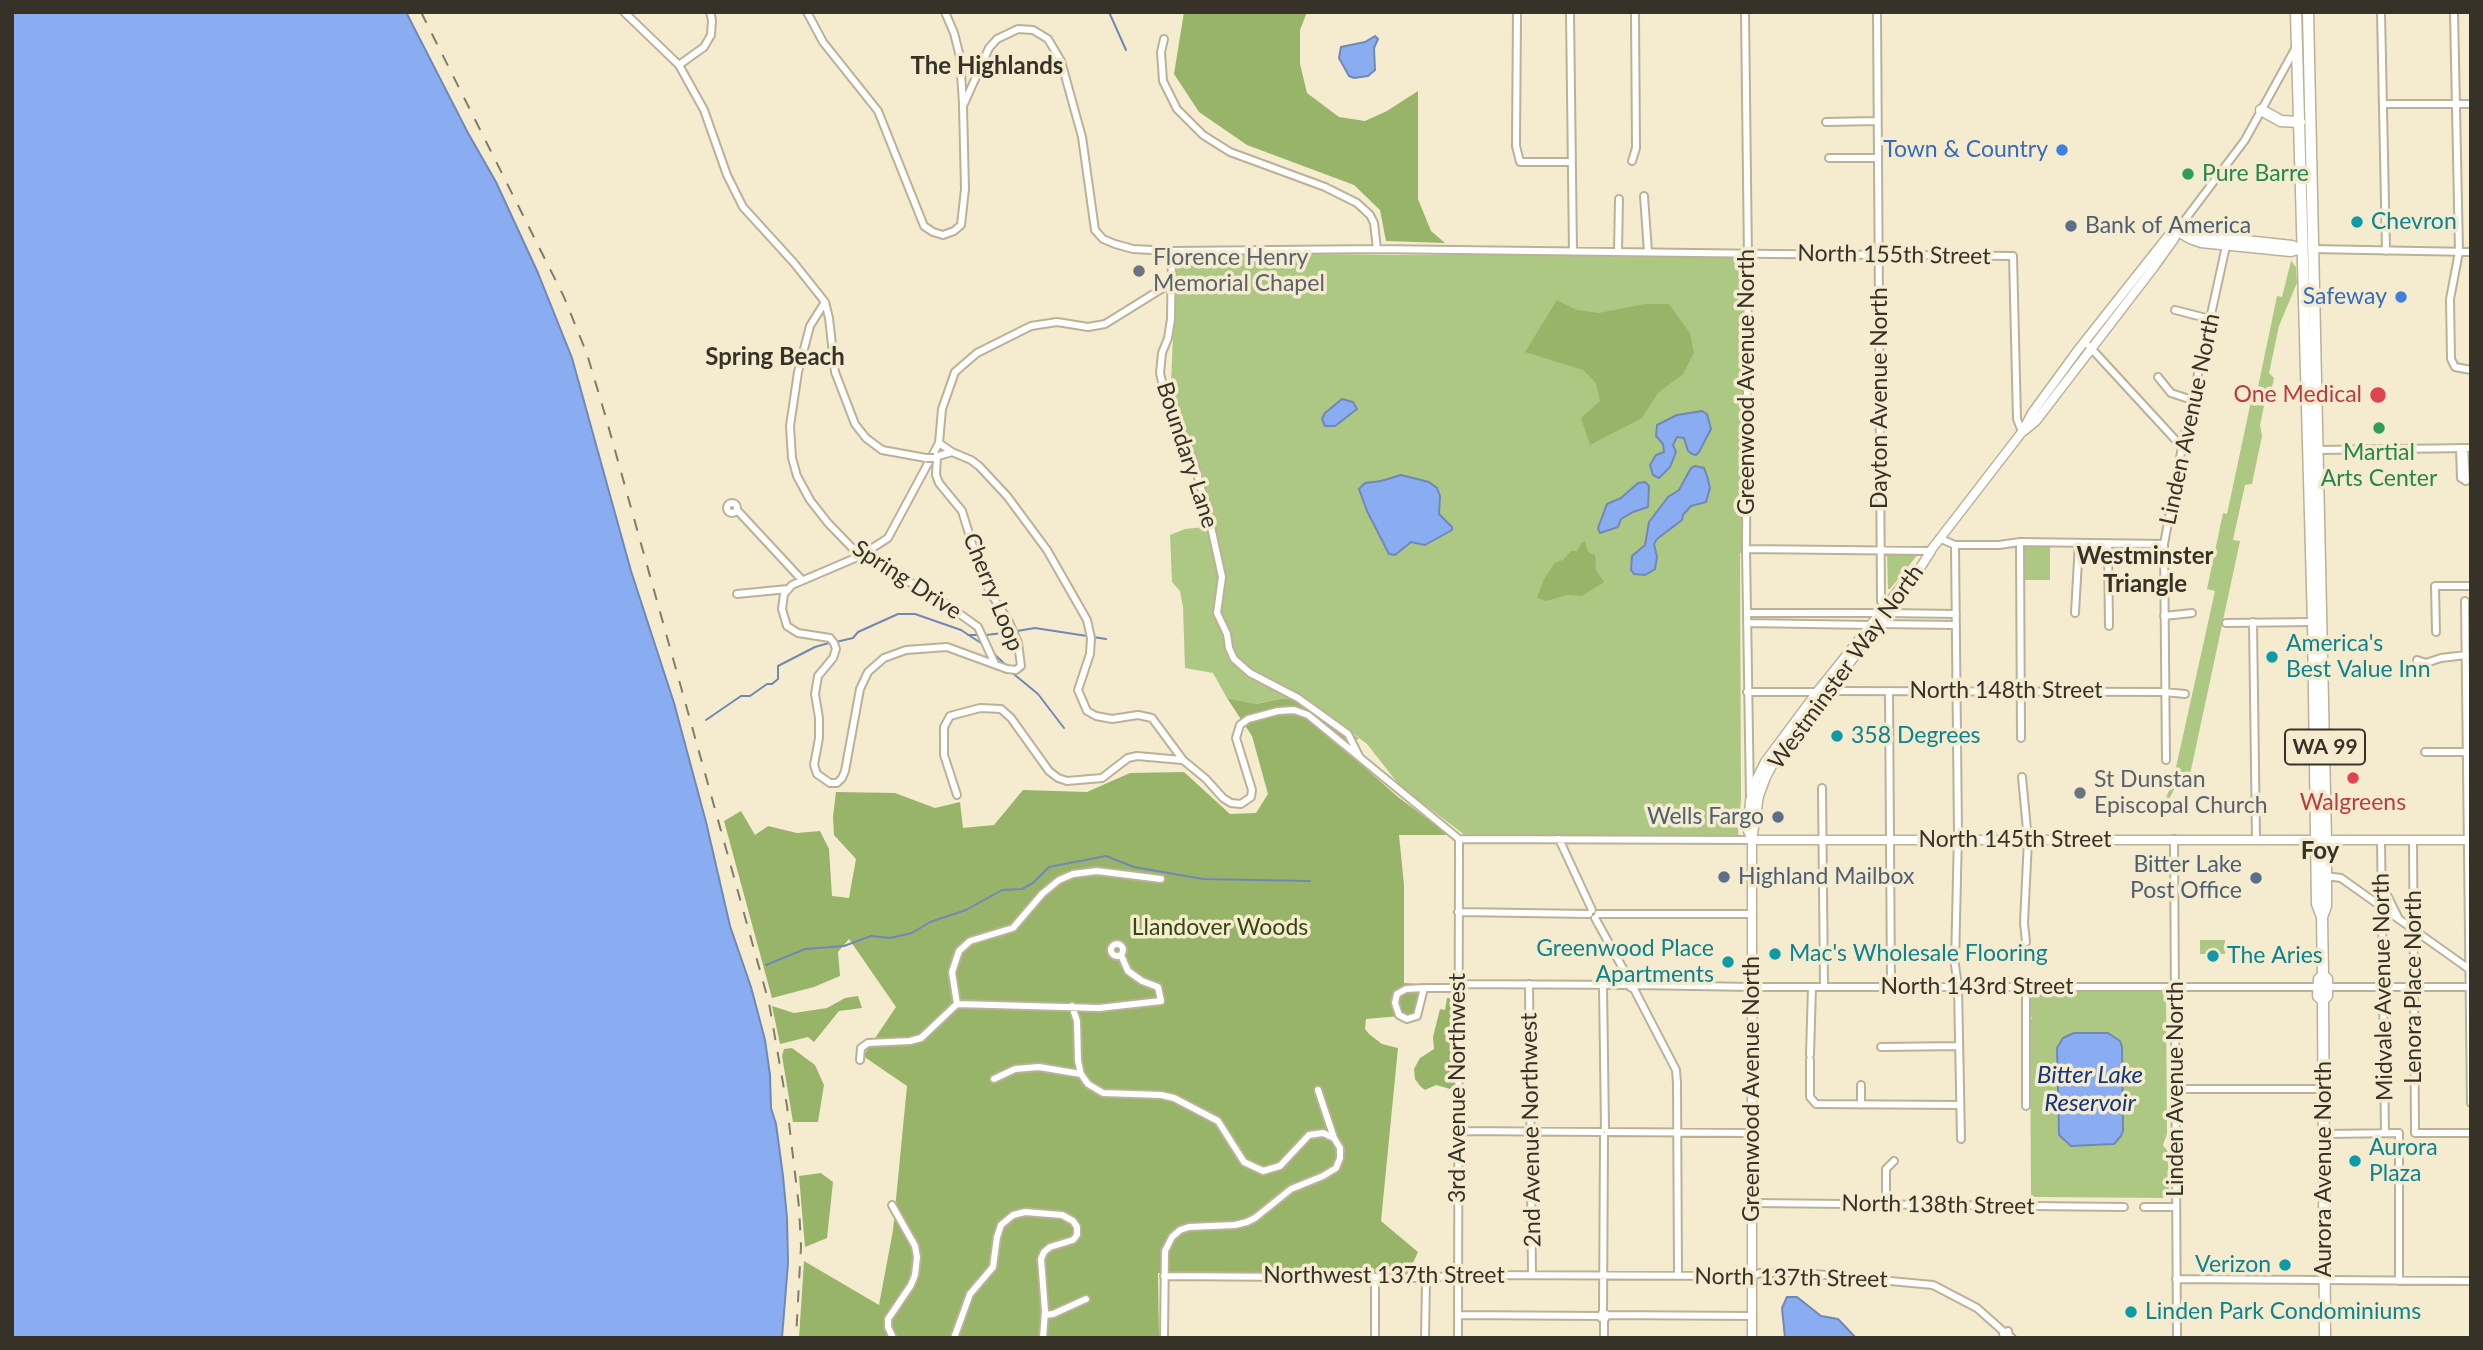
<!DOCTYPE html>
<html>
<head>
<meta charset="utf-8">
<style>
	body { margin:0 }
	#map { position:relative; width:2483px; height:1350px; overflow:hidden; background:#f5ecd0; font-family:Lato,sans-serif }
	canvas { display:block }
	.frame { position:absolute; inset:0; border:14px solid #363228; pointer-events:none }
</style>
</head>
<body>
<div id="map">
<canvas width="2483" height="1350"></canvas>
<div class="frame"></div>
</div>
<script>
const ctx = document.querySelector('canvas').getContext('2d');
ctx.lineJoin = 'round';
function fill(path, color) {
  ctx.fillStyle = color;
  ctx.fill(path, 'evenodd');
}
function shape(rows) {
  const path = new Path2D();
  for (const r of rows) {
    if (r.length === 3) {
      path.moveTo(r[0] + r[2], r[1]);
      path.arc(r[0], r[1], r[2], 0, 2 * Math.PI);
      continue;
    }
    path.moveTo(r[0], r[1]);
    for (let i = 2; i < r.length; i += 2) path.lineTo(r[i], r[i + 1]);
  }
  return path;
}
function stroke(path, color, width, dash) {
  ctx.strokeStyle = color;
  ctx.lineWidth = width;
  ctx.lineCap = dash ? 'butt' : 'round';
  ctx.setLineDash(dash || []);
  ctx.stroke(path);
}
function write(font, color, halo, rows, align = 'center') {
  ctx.font = font + ' Lato,sans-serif';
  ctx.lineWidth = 7;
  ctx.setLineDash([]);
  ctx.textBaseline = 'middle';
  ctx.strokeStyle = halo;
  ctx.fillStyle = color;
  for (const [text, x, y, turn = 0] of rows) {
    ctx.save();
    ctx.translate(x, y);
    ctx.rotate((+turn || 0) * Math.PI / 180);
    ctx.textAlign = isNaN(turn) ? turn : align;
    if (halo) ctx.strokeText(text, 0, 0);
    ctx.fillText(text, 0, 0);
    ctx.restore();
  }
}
const green = shape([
	[1188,252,1389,255,1734,254,1741,258,1743,265,1744,553,1740,553,1741,799,1738,835,1466,836,1400,786,1367,744,1305,698,1280,699,1255,704,1227,698,1213,673,1185,668,1183,607,1180,591,1172,582,1170,535,1185,529,1215,526,1202,473,1179,412,1171,384,1176,259,1178,255],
	[2291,261,2296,267,2297,283,2279,326,2269,373,2274,378,2271,392,2267,392,2260,425,2262,436,2252,484,2245,485,2233,540,2240,541,2188,784,2178,782,2168,801,2165,800,2173,781,2215,591,2207,589,2223,513,2227,514,2254,387,2258,387,2277,296,2282,297],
	[2022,547,2050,547,2050,580,2023,580],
	[1887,552,1919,553,1890,589,1888,589],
	[2200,940,2225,940,2225,954,2200,954],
	[2029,992,2166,992,2167,1134,2163,1145,2168,1152,2169,1198,2031,1197,2030,1024,2032,1017,2029,1016],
	[2120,1041,2122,1047,2123,1131,2108,1145,2071,1146,2066,1143,2058,1130,2057,1049,2059,1042]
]);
const forest = shape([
	[1184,12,1307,12,1300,30,1300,64,1307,93,1339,117,1365,121,1387,111,1418,91,1418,199,1431,231,1445,243,1386,241,1380,210,1354,185,1247,145,1199,112,1174,74],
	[1557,300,1577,310,1599,313,1645,304,1669,304,1690,333,1694,353,1683,374,1658,393,1642,418,1590,445,1581,418,1600,401,1596,383,1583,370,1525,352],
	[1585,541,1588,552,1595,555,1596,570,1604,582,1582,596,1567,595,1546,601,1537,598,1544,579,1555,563,1563,560,1571,551,1577,551,1581,543],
	[1227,698,1256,704,1280,699,1305,698,1359,739,1337,743,1398,797,1449,835,1399,835,1404,885,1404,983,1420,984,1420,991,1416,1009,1412,1015,1366,1019,1365,1029,1369,1034,1382,1044,1398,1048,1381,1221,1418,1252,1413,1263,1413,1275,1158,1273,1159,1338,799,1338,804,1261,879,1305,893,1230,907,1086,863,1056,896,1007,849,939,838,952,840,976,814,987,772,998,724,821,741,811,755,835,768,826,797,833,820,831,829,849,832,896,849,898,856,859,834,835,833,817,836,792,895,793,935,808,960,802,963,828,994,825,1023,790,1087,792,1130,773,1184,772,1230,814,1256,813,1268,794,1252,736],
	[858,996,862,1008,839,1011,814,1042,808,1037,780,1044,772,1006,794,1013,827,1008,845,998],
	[1447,998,1456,998,1455,1086,1450,1089,1436,1085,1425,1090,1420,1086,1415,1079,1414,1069,1420,1058,1434,1049,1433,1037,1440,1009,1445,1010],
	[792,1048,815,1065,824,1085,818,1122,793,1122,782,1056,784,1049],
	[821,1173,833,1182,827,1238,805,1247,799,1176]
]);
const water = shape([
	[12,12,406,12,468,133,496,182,538,273,572,358,631,571,674,703,706,822,730,926,751,987,765,1040,770,1075,771,1108,776,1124,783,1176,787,1218,788,1263,782,1338,12,1338,12,12],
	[1375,36,1378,39,1374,48,1375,70,1368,76,1354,78,1349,76,1339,58,1341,47,1365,42,1375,36],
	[1342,399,1353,402,1357,409,1335,426,1325,426,1322,419,1325,413,1342,399],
	[1702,411,1707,414,1711,429,1699,452,1696,455,1692,454,1688,451,1684,438,1677,437,1673,445,1676,452,1670,467,1659,478,1653,475,1650,465,1656,455,1664,452,1663,444,1656,436,1657,425,1677,415,1702,411],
	[1695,466,1704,468,1707,476,1710,488,1706,502,1691,506,1683,515,1682,520,1657,539,1654,544,1657,557,1655,569,1645,575,1634,574,1631,570,1632,556,1645,545,1649,522,1668,497,1679,490,1691,468,1695,466],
	[1401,475,1429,482,1437,488,1440,496,1439,514,1452,527,1452,530,1425,545,1411,542,1395,555,1389,554,1367,511,1359,489,1365,483,1381,481,1401,475],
	[1638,483,1645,482,1649,486,1648,507,1633,512,1621,519,1618,527,1600,533,1598,528,1607,504,1621,498,1638,483],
	[2074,1033,2108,1033,2120,1041,2122,1047,2123,1131,2121,1136,2114,1144,2071,1146,2059,1135,2057,1048,2063,1038,2074,1033],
	[1787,1297,1797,1297,1821,1316,1838,1319,1856,1338,1785,1338,1782,1308,1787,1297]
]);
const stream = shape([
	[1109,12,1126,50],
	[1017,631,1035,628,1087,636],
	[968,635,980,635],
	[986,635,1011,632],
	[1093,637,1106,639],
	[836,642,853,638,858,632,898,614,915,614,961,630,984,645],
	[993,653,1007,666],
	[1010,671,1038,694,1064,728],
	[706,720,741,696,750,696,767,684,772,684,778,679,778,666,815,647,829,643],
	[766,965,805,949,844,946,871,936,890,938,912,933,930,922,966,910,1002,890,1022,889,1033,883,1049,867,1106,856,1134,867,1203,879,1310,881]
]);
const minor = shape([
	[624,12,679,65,704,110,727,175,743,207,794,263,825,302,829,318,835,372,855,424,866,438,882,450,926,458],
	[807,12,823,42,878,111,924,226,933,232,943,235,954,231,961,225,965,189,963,106,989,48,997,39,1018,29,1033,30,1048,39,1061,61,1082,137,1095,230,1103,239,1115,244,1133,249,1172,251,1377,249,1773,254],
	[945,12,954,33,960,57,963,104],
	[1517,12,1516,146,1520,162,1571,162],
	[1570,12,1573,252],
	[1745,12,1748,260,1746,549,1750,799],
	[1877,12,1881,601,1888,613,1956,614],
	[2381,12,2386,251],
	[2454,12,2459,252,2450,299,2451,359,2455,367,2471,370],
	[1164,39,1161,52,1163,81,1177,109,1203,135,1230,152,1325,187,1357,203,1370,215,1374,223,1377,249],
	[679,65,704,47,711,35,712,20,710,12],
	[2383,104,2471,104],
	[1826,122,1877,121],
	[1829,158,1877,158],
	[1632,161,1636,148,1635,12],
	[1644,196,1648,252],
	[2181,225,2245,140,2295,49],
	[2312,249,2471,252],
	[1172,251,1171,319,1168,338,1162,353,1160,373,1165,394,1193,459,1208,513,1222,577,1217,613,1227,634,1229,648,1234,659,1250,673,1298,698,1348,734,1359,756],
	[1618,251,1619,199],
	[1774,254,2013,256,2017,419,2022,432],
	[825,302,810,326,798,372,790,426,792,458,797,476,810,500,828,523,860,556,932,594,978,627,995,664],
	[2175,310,2210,319],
	[2089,346,2182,447],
	[2158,377,2171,393,2192,400],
	[2460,448,2461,478,2466,481],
	[2464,448,2466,481],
	[2316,450,2471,448],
	[952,452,939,443,942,409,955,372,977,353,1031,326,1057,322,1088,327,1105,324,1171,283],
	[935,457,952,452,971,460,979,466,1007,496,1047,550,1087,620,1091,638,1090,654,1078,690,1087,711,1096,716,1112,719,1138,715,1152,718,1183,760,1206,779,1223,798,1231,803,1241,804,1251,797,1252,790,1236,738,1240,725,1248,719,1278,711,1294,710,1308,715,1459,839],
	[937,457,936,475,939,483,962,511,979,566,990,592,1009,622,1018,643,1021,666,1016,670,1007,669,947,647,906,650,884,658,868,672,860,689,845,771,842,778,837,783,830,783,817,774,814,765,819,738,819,718,815,694,818,676,833,658,836,649,834,643,830,638,798,633,787,626,782,609,784,594,792,585,860,556,888,538,939,443],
	[732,508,5],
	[737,510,802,580],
	[1941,539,1955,545,1999,545,2020,542,2164,544],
	[2020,542,2021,738],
	[2108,543,2109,626],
	[1955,545,1958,833,1955,965,1958,987,1961,1139],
	[1746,549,1931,551],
	[737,594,788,589],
	[2465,601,2471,1103],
	[1747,613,1878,613],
	[2075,613,2079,543],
	[2164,616,2192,613],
	[2253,622,2256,839],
	[1747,623,1869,625],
	[2226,623,2313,622],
	[1880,624,1956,625],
	[2436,632,2435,586,2471,586],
	[2417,660,2426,663,2441,658,2466,655],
	[1827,691,2164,692,2185,694],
	[1889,691,1891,987],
	[1747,692,1817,692],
	[2425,752,2467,752],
	[2166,760,2164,544,2182,447,2226,246],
	[2022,777,2028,840,2024,923,2026,942],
	[1822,788,1824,987],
	[957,795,944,755,944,727,950,716,980,708,1001,709,1011,718,1049,771,1058,778,1067,781,1102,778,1128,758,1137,756,1182,760],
	[1459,839,1752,840],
	[1559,839,1592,910],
	[2174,839,2177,1338],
	[2381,840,2385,1133],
	[2413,840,2415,1133,2471,1133],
	[2326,876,2341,878,2469,969],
	[2384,889,2398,917],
	[1458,912,1589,914],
	[1598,914,1751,914],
	[1595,918,1631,983],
	[1117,950,6],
	[1458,984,1630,985],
	[1529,984,1532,1275],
	[1603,985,1605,1129],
	[1636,985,1631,983,1630,987,1634,989,1636,985,1752,987,2318,987],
	[2327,987,2471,987],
	[1424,988,1417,1016,1407,1019,1399,1015,1395,1003,1397,994,1406,989,1424,988],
	[1424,988,1458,988],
	[2026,988,2026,1106],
	[1634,989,1676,1070,1677,1083,1678,1276],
	[957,1004,952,972,959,951,970,941,1013,928,1042,894,1059,880,1073,874,1097,871,1161,879],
	[1072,1006,1077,1021,1078,1061,1081,1074],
	[1881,1047,1958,1046],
	[1810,1055,1812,987],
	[860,1060,861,1048,868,1043,910,1041,921,1038,957,1004,1099,1008,1161,1001,1158,987,1142,981,1128,971,1121,955],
	[1810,1060,1810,1097,1816,1104,1959,1105],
	[994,1079,1015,1069,1039,1067,1081,1074,1088,1084,1103,1093,1161,1095,1174,1098,1218,1121,1244,1162,1263,1171,1280,1166,1309,1135,1323,1133,1334,1138],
	[2177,1089,2324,1089],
	[1861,1105,1861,1085],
	[1458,1131,1601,1132],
	[1608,1132,1752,1133],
	[2325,1134,2399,1133,2399,1281],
	[1753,1203,2124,1207],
	[892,1205,915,1246,917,1257,915,1275,911,1285,888,1319,888,1327,893,1338],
	[1886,1205,1886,1169,1894,1161],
	[2144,1207,2176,1207],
	[1164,1276,1426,1278,1463,1275,1752,1276,1760,1273,1804,1273,1933,1285,1977,1308,2004,1332],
	[1375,1277,1375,1338],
	[2176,1279,2471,1281],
	[1603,1313,1604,1136],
	[1606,1314,1602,1313,1601,1318,1605,1319,1607,1315,1752,1316],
	[1045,1315,1053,1314,1086,1299],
	[1458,1315,1601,1316],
	[1604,1319,1604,1338],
	[2009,1336,2008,1331,2003,1334,2005,1337,2009,1336,2012,1338],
	[954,1338,970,1294,993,1267,997,1237,1001,1225,1013,1215,1025,1212,1062,1215,1073,1221,1077,1227,1077,1235,1073,1240,1050,1247,1044,1252,1041,1259,1045,1311,1043,1338],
	[1164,1338,1165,1251,1172,1237,1180,1230,1189,1227,1235,1225,1247,1222,1255,1218,1291,1189,1323,1176,1336,1168,1340,1158,1340,1148,1334,1138,1318,1090],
	[1425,1338,1426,1278],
	[1458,1338,1459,839]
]);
const major = shape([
	[2176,231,2190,239,2201,243,2291,252,2302,249],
	[2024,431,2036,421,2154,267,2174,239,2181,225,2199,235,2292,245,2302,249],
	[1928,554,2022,432,2032,413,2078,350,2169,235,2176,231],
	[1752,840,1748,831,1750,801,1756,780,1765,762,1817,692,1909,577],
	[1752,840,2471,840],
	[1752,1338,1752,840,1759,796,1766,777,1774,762,1909,585,1931,551]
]);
const highway = shape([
	[2296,12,2313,622,2317,904,2322,917],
	[2308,12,2326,840,2326,906,2322,917,2323,975,2327,979,2327,996,2323,1000,2325,1338],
	[2261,110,2281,121,2300,122],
	[2323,975,2319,979,2318,996,2323,1000]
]);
const rail = shape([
	[421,12,564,297,587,354,606,418,769,1003,787,1106,799,1207,801,1246,796,1338]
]);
const minorBridge = shape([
	[926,458,934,458]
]);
const markers = [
	[2062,150,7,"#3f7fe0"],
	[2188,174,7,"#2e9e5b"],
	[2357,222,7,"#0f9aa8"],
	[2071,226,7,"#5c6f8a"],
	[1139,271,7,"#6b7280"],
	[2401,297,7,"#3f7fe0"],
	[2378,395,9,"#e0444e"],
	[2379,428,7,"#2e9e5b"],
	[2272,657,7,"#0f9aa8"],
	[1837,736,7,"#0f9aa8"],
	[2353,778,7,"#e0444e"],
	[2080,793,7,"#6b7280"],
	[1778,817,7,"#5c6f8a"],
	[1724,877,7,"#5c6f8a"],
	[2256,878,7,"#5c6f8a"],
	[1775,954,7,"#0f9aa8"],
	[2213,956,7,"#0f9aa8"],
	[1728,962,7,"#0f9aa8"],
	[2355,1161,7,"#0f9aa8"],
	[2285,1265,7,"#0f9aa8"],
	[2131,1312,7,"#0f9aa8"]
];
const shields = [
	[2325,747,80]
];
const shieldNames = [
	["WA 99",2325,747]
];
const shopNames = [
	["Town & Country",2048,150],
	["Safeway",2387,297]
];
const leisureNames = [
	["Pure Barre",2202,174],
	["Martial",2379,453,"center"],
	["Arts Center",2379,479,"center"]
];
const cultureNames = [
	["Chevron",2371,222],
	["America's",2286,644],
	["Best Value Inn",2286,670],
	["358 Degrees",1851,736],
	["Greenwood Place",1714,949,"right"],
	["Apartments",1714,975,"right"],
	["Mac's Wholesale Flooring",1789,954],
	["The Aries",2227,956],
	["Aurora",2369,1148],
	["Plaza",2369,1174],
	["Verizon",2271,1265,"right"],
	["Linden Park Condominiums",2145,1312]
];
const serviceNames = [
	["Bank of America",2085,226],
	["Wells Fargo",1764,817,"right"],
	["Bitter Lake",2242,865,"right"],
	["Post Office",2242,891,"right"],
	["Highland Mailbox",1738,877]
];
const streetNames = [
	["North 155th Street",1894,255,1],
	["Greenwood Avenue North",1747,382,-90],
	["Dayton Avenue North",1880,398,-90],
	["Linden Avenue North",2190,419,-78],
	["Boundary Lane",1187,455,72],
	["Spring Drive",907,580,33],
	["Cherry Loop",993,592,68],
	["Westminster Way North",1846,667,-54],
	["North 148th Street",2006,691],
	["North 145th Street",2015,840],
	["North 143rd Street",1977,987],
	["Midvale Avenue North",2383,987,-91],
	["Lenora Place North",2414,987,-90],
	["3rd Avenue Northwest",1458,1088,-90],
	["Greenwood Avenue North",1752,1089,-90],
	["Linden Avenue North",2176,1089,-90],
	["2nd Avenue Northwest",1531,1130,-91],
	["Aurora Avenue North",2324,1169,-90],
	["North 138th Street",1938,1205,1],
	["Northwest 137th Street",1384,1276],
	["North 137th Street",1791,1278,1]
];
const worshipNames = [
	["Florence Henry",1153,258],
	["Memorial Chapel",1153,284],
	["St Dunstan",2094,780],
	["Episcopal Church",2094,806]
];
const healthNames = [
	["One Medical",2362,395],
	["Walgreens",2353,803,"center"]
];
const parkNames = [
	["Llandover Woods",1220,928]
];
const neighbourhoodNames = [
	["The Highlands",987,66],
	["Spring Beach",775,357],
	["Westminster",2145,556],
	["Triangle",2145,584],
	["Foy",2320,851]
];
const waterNames = [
	["Bitter Lake",2090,1075],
	["Reservoir",2090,1103]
];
fill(green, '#adc883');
fill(forest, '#98b469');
fill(water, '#8aadf1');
stroke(water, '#7188b5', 2);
stroke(stream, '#7188b5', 2);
stroke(minor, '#bab197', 10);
stroke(major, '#bab197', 11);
stroke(highway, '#bab197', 13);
stroke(minor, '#fff', 6);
stroke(major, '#fff', 8);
stroke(highway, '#fff', 10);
stroke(rail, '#817b6a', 2, [12, 12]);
stroke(minorBridge, '#bab197', 10, []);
stroke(minorBridge, '#fff', 6);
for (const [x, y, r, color] of markers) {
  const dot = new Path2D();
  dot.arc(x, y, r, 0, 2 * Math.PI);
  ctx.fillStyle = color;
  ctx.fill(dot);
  stroke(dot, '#f5ecd0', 2.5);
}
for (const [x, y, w] of shields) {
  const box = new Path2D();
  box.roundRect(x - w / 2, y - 17.5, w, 35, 5);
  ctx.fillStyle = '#f5ecd0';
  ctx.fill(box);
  stroke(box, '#363228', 2);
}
write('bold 21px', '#363228', null, shieldNames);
write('23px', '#366cbe', '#f5ecd0', shopNames, 'right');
write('23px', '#27864d', '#f5ecd0', leisureNames, 'left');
write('23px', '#0d838f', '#f5ecd0', cultureNames, 'left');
write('23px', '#4e5e75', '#f5ecd0', serviceNames, 'left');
write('23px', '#363228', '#f5ecd0', streetNames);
write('23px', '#5b616d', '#f5ecd0', worshipNames, 'left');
write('23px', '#be3a42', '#f5ecd0', healthNames, 'right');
write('23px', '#354710', '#f5ecd0', parkNames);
write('bold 24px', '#363228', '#f5ecd0', neighbourhoodNames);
write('italic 24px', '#123481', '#f5ecd0', waterNames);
</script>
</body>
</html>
